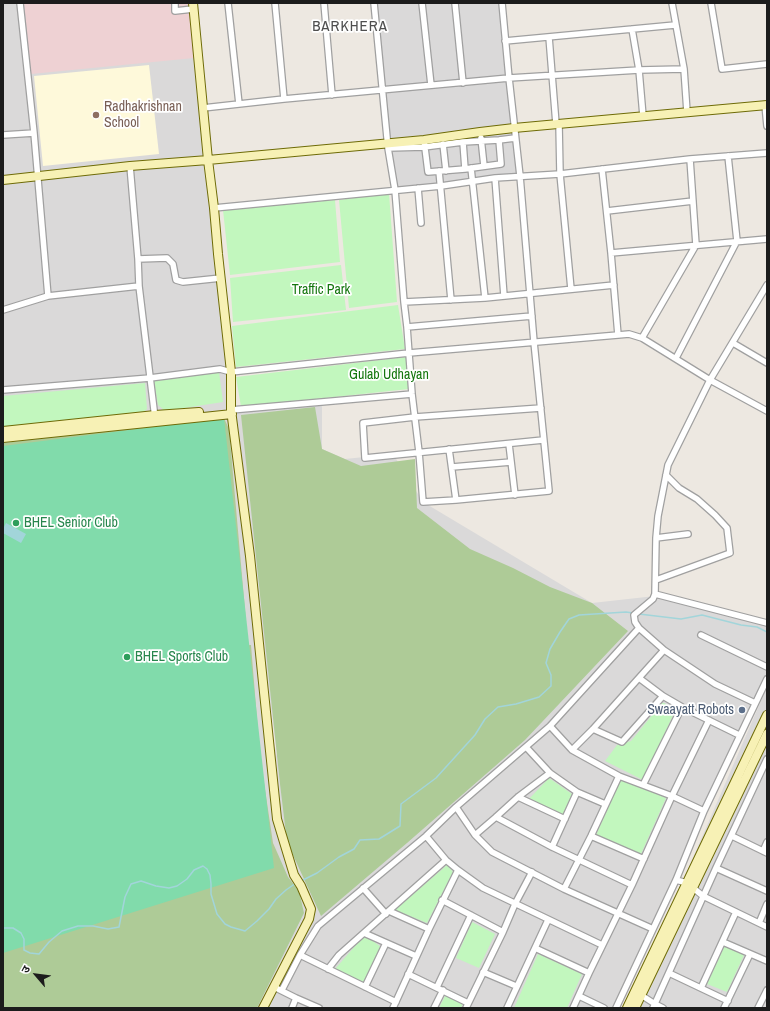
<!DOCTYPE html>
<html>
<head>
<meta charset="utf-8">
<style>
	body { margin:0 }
	#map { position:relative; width:770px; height:1011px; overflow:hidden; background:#ede8e1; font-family:"Archivo Narrow","Noto Sans Devanagari",sans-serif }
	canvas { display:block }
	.frame { position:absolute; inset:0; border:4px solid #1c1c1c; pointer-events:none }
	.north { position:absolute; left:16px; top:955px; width:40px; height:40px; -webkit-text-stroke:3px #fff; paint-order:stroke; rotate:298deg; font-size:11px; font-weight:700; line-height:16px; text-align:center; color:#1c1c1c }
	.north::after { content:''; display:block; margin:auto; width:14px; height:18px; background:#1c1c1c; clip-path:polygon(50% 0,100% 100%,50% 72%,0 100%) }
</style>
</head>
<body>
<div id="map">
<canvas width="770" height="1011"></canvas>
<div class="frame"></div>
<div class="north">उ</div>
</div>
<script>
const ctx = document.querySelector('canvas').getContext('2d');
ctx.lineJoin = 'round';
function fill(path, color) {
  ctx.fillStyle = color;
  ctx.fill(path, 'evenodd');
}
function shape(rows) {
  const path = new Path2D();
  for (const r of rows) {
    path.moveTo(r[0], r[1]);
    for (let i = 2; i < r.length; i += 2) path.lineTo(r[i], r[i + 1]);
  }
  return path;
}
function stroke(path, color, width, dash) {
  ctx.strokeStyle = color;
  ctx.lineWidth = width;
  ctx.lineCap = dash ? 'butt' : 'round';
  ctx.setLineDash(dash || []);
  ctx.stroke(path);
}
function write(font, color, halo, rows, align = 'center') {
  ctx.font = font + ' "Archivo Narrow",sans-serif';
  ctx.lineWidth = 3.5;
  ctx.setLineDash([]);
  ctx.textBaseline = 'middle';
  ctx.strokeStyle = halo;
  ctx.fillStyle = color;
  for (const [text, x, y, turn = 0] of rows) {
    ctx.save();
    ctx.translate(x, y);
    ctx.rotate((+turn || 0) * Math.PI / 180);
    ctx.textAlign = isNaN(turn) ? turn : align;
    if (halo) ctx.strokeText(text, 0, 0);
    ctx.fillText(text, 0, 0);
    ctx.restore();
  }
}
const residential = shape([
	[3,3,193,3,231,410,322,402,322,449,345,459,393,454,423,502,592,603,655,596,767,625,767,1008,628,1008,764,694,763,693,651,928,615,1008,3,1008],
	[236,444,278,761,266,705],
	[374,3,502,3,518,176,395,190]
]);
const commercial = shape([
	[24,3,189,3,194,58,31,74]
]);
const education = shape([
	[149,65,159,154,43,166,34,76]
]);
const forest = shape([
	[315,407,322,449,361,466,415,459,417,508,470,549,513,568,550,587,592,603,628,631,525,740,407,843,321,916,287,842,280,784,241,415],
	[224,418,229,429,246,621,216,647,251,645,260,756,273,843,288,877,299,891,304,913,257,1008,3,1008,3,443]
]);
const park = shape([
	[389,193,397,302,349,308,339,200],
	[335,200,340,262,230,275,223,210],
	[341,265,346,310,233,322,230,278],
	[398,305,405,349,236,367,232,326],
	[406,357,409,389,241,407,236,377],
	[219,372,223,402,165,411,158,405,154,381],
	[145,383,147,409,142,413,3,428,3,396],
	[662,703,664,703,676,709,643,780,605,761,617,745,631,741],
	[549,778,572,794,563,815,529,799,528,800],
	[621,779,666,798,641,854,596,835],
	[447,865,453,872,427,923,395,910],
	[472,922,495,934,479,968,456,958],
	[362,938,369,938,381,947,364,983,335,969],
	[725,945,744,955,727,992,707,984],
	[538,954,582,974,567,1008,514,1008],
	[446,994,464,1001,461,1008,439,1008]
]);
const pitch = shape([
	[224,418,274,868,3,953,3,446]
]);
const water = shape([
	[6,523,26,534,21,543,3,533,3,529]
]);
const stream = shape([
	[639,614,681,619,702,615,741,625,757,627,767,632],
	[301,881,317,873,339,857,354,849,360,840,379,839,400,826,401,804,436,778,475,735,485,719,498,707,516,704,539,697,551,686,551,675,546,663,550,649,560,632,569,619,579,615,626,612,633,613],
	[3,928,13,928,21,933,24,939,24,950,30,953,39,954,49,942,62,931,78,926,93,926,108,929,119,927,125,897,131,884,141,881,156,886,169,888,177,886,187,879,194,870,203,866,207,869,210,875,211,884,211,894,217,914,225,924,231,927,245,931,257,921,269,909,276,899,286,890,296,883]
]);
const street = shape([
	[20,3,34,133,48,296],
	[175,3,175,11,193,9],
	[228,3,239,104],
	[275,3,284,99],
	[324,3,332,95],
	[374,3,388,148,395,190,404,302,407,327,412,394,419,452,423,502,456,500,549,491,534,342,520,176,509,78,502,3],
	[422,3,431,85],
	[455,3,463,83],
	[672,3,684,69,687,112],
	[711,3,722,69,767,64],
	[632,29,639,70,643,116],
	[549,37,556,124],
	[505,41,675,25],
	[765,105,767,126],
	[203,108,284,99,509,78,639,70,684,69],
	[559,124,560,174,571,289],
	[3,135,34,133],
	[481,138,484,166],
	[424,140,428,172,465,169,501,164,499,140],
	[463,142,465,169],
	[443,144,446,171],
	[388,148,424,147,463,142,499,140,515,138],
	[130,166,138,259,139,286,155,418],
	[471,168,485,298],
	[602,169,611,253,618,335],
	[439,171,451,300],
	[495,178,504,296],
	[418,188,421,223],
	[214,208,441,186,495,178,560,174,690,159,767,153],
	[607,211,693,201],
	[611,253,767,239],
	[138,259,167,258,173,264,176,280,183,282,221,278],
	[404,302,485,298,614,285],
	[3,310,48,296,139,286],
	[407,327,532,316],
	[642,338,696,245,690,159],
	[733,343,767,363],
	[676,358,737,241,728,156],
	[3,390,150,378,220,369,231,372,409,353,618,335,629,334,642,338,710,380,767,411],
	[541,408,415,417,363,423,365,458,543,440],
	[231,410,412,394],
	[509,444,515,495],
	[449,449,456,500],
	[452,467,511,462],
	[656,538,688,534],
	[656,580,730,553,727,528,715,515,697,499,679,488,666,475],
	[655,594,767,623],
	[701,635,767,667],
	[639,678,663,696,682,707,739,735],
	[755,703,715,684,664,650,639,628,635,622,634,615,653,599,655,594,656,538,658,516,668,465,710,380,767,285],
	[550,726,572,750,619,776,672,796,704,811],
	[593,729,622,742,663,696],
	[526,747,550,773,577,792,605,804],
	[572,750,593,729,664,650],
	[643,785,682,707],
	[518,797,565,819],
	[456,807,475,835,492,852,564,889,653,929],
	[496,817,552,847,632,885],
	[475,835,496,817,518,797,550,773],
	[426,836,446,860,458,870,483,888,602,945],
	[591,836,644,859],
	[732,836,767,853],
	[552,847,577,792],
	[763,851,767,842],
	[716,868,767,891],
	[676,880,687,883,703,896,767,927],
	[363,888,386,914],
	[564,889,591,836,619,776],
	[442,900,503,932],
	[389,911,429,929],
	[759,923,767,904],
	[364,933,416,956],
	[723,942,767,961],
	[535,948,589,973],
	[300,955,396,1002],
	[328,969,339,955,446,860],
	[483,972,516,986],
	[669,973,728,1001],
	[408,974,468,1003],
	[274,987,296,998,319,1008],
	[365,987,386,943],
	[437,987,471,915],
	[701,988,736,912],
	[282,990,300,955,318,926,426,836,456,807,550,726,639,628],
	[641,995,655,1004,663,1008],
	[579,996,604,1008],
	[292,1008,296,998],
	[393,1008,429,929,458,870],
	[434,1008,443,990],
	[466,1008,503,932,515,904,532,872],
	[507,1008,548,920],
	[573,1008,589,973,632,885,672,796,709,720],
	[616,1008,676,880,704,811,767,679],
	[653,1008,716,868,767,759],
	[724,1008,750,954],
	[758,1008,767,990]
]);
const secondary = shape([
	[193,3,208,160,214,208,218,254,231,372,231,410,250,556,277,819,294,875,301,886,311,909,309,919,263,1008],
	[3,180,130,166,208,160,424,140,480,132,514,128,767,105],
	[3,431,155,415,199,412],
	[3,438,232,414],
	[627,1008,767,715],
	[635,1008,767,734]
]);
const markers = [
	[96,115,4,"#8d6e63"],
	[16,523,4,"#2e9e5b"],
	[127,657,4,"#2e9e5b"],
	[742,710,4,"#5c6f8a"]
];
const educationNames = [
	["Radhakrishnan",104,107],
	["School",104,123]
];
const parkNames = [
	["Traffic Park",321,290],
	["Gulab Udhayan",389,375]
];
const leisureNames = [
	["BHEL Senior Club",24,523],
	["BHEL Sports Club",135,657]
];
const serviceNames = [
	["Swaayatt Robots",734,710]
];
const neighbourhoodNames = [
	["BARKHERA",350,27]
];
fill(residential, '#dad9d9');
fill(commercial, '#eed1d3');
fill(education, '#fef9da');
fill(forest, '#aecb97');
fill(park, '#c2f7be');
fill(pitch, '#81dbab');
fill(water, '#a2d5da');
stroke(stream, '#a2d5da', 1.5);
stroke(street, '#a0a0a0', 8);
stroke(secondary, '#6e6b07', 10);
stroke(street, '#fff', 5.5);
stroke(secondary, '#f7f1b5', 8);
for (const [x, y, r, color] of markers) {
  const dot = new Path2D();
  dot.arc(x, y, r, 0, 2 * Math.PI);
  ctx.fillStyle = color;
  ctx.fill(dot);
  stroke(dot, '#fff', 1.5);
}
write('14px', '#785e54', '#fff', educationNames, 'left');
write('14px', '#14760e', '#fff', parkNames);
write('14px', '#27864d', '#fff', leisureNames, 'left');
write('14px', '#4e5e75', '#fff', serviceNames, 'right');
ctx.letterSpacing = '1px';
write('15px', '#4f4f4f', '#fff', neighbourhoodNames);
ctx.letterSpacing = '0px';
</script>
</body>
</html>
